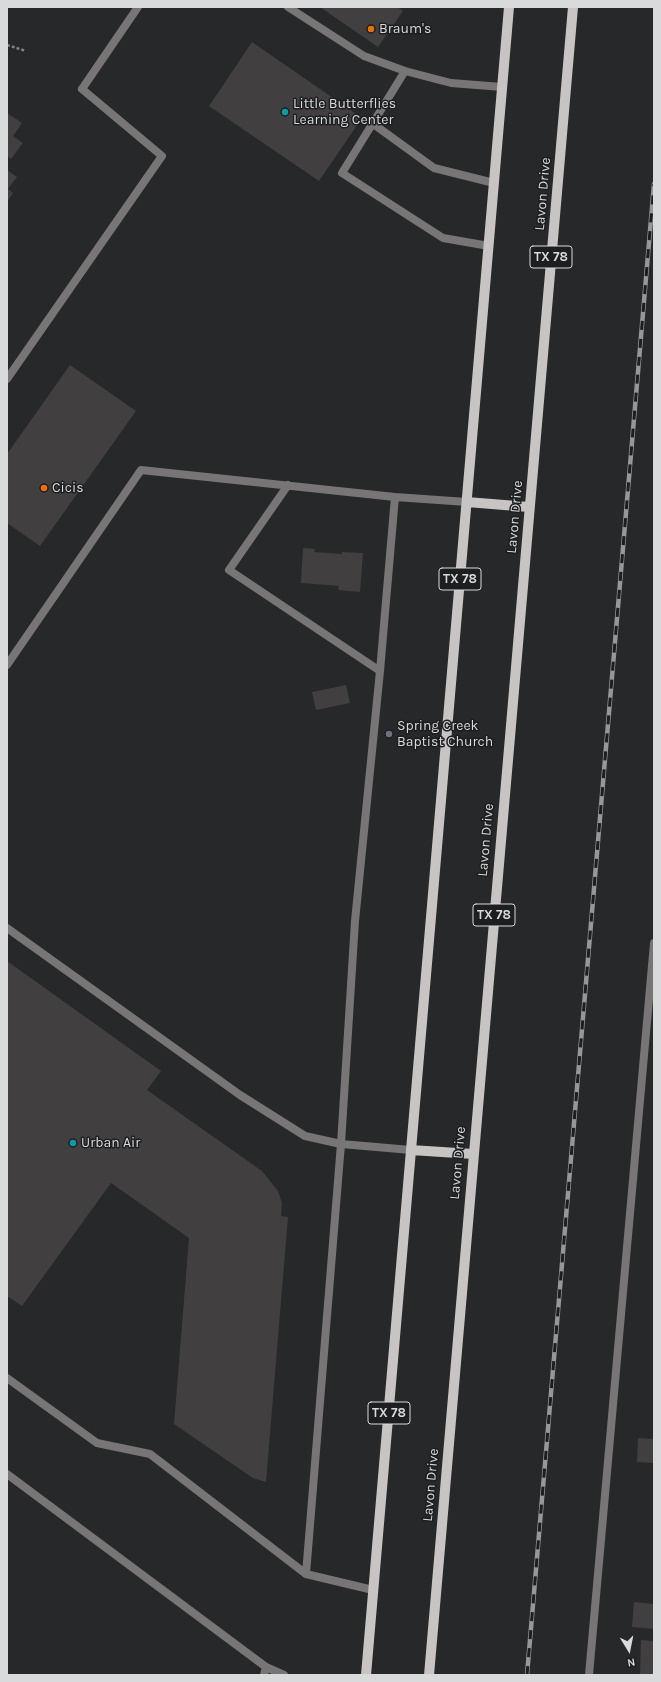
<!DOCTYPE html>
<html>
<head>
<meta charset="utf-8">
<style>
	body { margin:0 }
	#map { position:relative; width:661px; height:1682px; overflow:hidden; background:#26282a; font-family:Karla,sans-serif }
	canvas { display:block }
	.frame { position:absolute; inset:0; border:8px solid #d9dadb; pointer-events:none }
	.north { position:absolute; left:609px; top:1630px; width:40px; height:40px; -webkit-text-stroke:3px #1d1e20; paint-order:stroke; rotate:170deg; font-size:11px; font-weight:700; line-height:16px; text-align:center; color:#d9dadb }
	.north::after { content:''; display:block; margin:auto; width:14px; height:18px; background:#d9dadb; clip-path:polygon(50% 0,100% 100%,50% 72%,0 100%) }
</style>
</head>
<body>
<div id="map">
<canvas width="661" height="1682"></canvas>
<div class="frame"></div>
<div class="north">N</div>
</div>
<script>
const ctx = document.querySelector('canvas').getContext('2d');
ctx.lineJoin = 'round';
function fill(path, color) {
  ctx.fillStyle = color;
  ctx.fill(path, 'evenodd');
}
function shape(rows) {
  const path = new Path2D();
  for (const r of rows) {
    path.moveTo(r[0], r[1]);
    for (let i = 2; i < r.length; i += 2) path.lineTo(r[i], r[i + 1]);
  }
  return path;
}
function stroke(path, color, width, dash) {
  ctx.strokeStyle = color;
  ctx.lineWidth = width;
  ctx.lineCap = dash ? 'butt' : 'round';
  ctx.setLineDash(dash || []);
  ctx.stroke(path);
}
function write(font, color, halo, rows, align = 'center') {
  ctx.font = font + ' Karla,sans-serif';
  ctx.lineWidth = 3;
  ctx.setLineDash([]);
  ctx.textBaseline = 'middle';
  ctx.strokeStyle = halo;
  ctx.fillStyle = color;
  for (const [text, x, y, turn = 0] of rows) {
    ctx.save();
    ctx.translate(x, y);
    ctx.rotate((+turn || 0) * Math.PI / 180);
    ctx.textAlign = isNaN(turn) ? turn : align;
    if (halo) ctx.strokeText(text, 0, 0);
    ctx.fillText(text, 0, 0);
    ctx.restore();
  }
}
const building = shape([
	[320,7,397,7,403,11,378,47],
	[252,42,362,118,319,181,209,106],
	[7,113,22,123,13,136,23,143,11,159,7,156],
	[7,170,17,177,8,189,13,193,7,202],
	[70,365,136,411,40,546,7,523,7,454],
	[303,548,315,549,314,552,342,554,342,552,363,553,360,592,338,590,339,586,301,583],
	[346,685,350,703,316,710,312,692],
	[7,961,161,1071,147,1090,262,1171,278,1191,282,1203,281,1216,288,1217,266,1482,253,1478,174,1424,189,1238,111,1183,22,1306,7,1296],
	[638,1438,654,1439,654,1463,637,1462],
	[634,1602,654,1604,654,1629,632,1627],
	[641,1640,654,1641,654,1675,640,1675]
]);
const path = shape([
	[7,45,26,51]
]);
const service = shape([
	[288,7,364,56,405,71,451,83,502,87],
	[405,71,342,173,443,238,489,246],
	[372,123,434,168,494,183],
	[7,379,162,156,82,89],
	[288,485,229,570,380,671],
	[7,665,141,470,395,497],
	[7,928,240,1095,305,1136,341,1144,411,1150],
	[7,1378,97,1443,150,1454,306,1574,373,1590],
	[7,1474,266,1667],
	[306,1574,341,1144,355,921,380,671,395,497,467,502],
	[264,1675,266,1667,284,1675],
	[589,1675,654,943]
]);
const minor = shape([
	[82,89,138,7]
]);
const primary = shape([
	[467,502,529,507],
	[411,1150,473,1154],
	[366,1675,509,7],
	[429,1675,573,7]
]);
const rail = shape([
	[527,1675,654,184]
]);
const markers = [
	[371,29,4,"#e8710a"],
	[285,112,4,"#0f9aa8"],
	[44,488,4,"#e8710a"],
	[389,734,4,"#6b7280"],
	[73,1143,4,"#0f9aa8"]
];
const shields = [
	[551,257,42],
	[460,579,42],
	[494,915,42],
	[389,1413,42]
];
const shieldNames = [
	["TX 78",551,257],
	["TX 78",460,579],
	["TX 78",494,915],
	["TX 78",389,1413]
];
const poiNames = [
	["Braum's",379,29],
	["Little Butterflies",293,104],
	["Learning Center",293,120],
	["Cicis",52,488],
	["Spring Creek",397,726],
	["Baptist Church",397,742],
	["Urban Air",81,1143]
];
const streetNames = [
	["Lavon Drive",543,194,-85],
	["Lavon Drive",515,517,-85],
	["Lavon Drive",486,840,-85],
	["Lavon Drive",458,1163,-85],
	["Lavon Drive",431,1485,-85]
];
fill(building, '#423f41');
stroke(path, '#808183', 2.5, [3, 2]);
stroke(service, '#777575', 8);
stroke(minor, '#777575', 8);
stroke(primary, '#c7c4c3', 10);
stroke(rail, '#959798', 4.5);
stroke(rail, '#1d1e20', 3, [9]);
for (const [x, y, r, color] of markers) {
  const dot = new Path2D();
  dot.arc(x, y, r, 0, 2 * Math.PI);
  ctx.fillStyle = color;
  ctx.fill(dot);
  stroke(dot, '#1d1e20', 1.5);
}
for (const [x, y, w] of shields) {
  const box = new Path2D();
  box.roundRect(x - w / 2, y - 11, w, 22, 3);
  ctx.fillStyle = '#1d1e20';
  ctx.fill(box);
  stroke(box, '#d9dadb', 1);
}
write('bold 13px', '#d9dadb', null, shieldNames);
write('14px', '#d9dadb', '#1d1e20', poiNames, 'left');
write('14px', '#d9dadb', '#1d1e20', streetNames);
</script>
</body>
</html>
